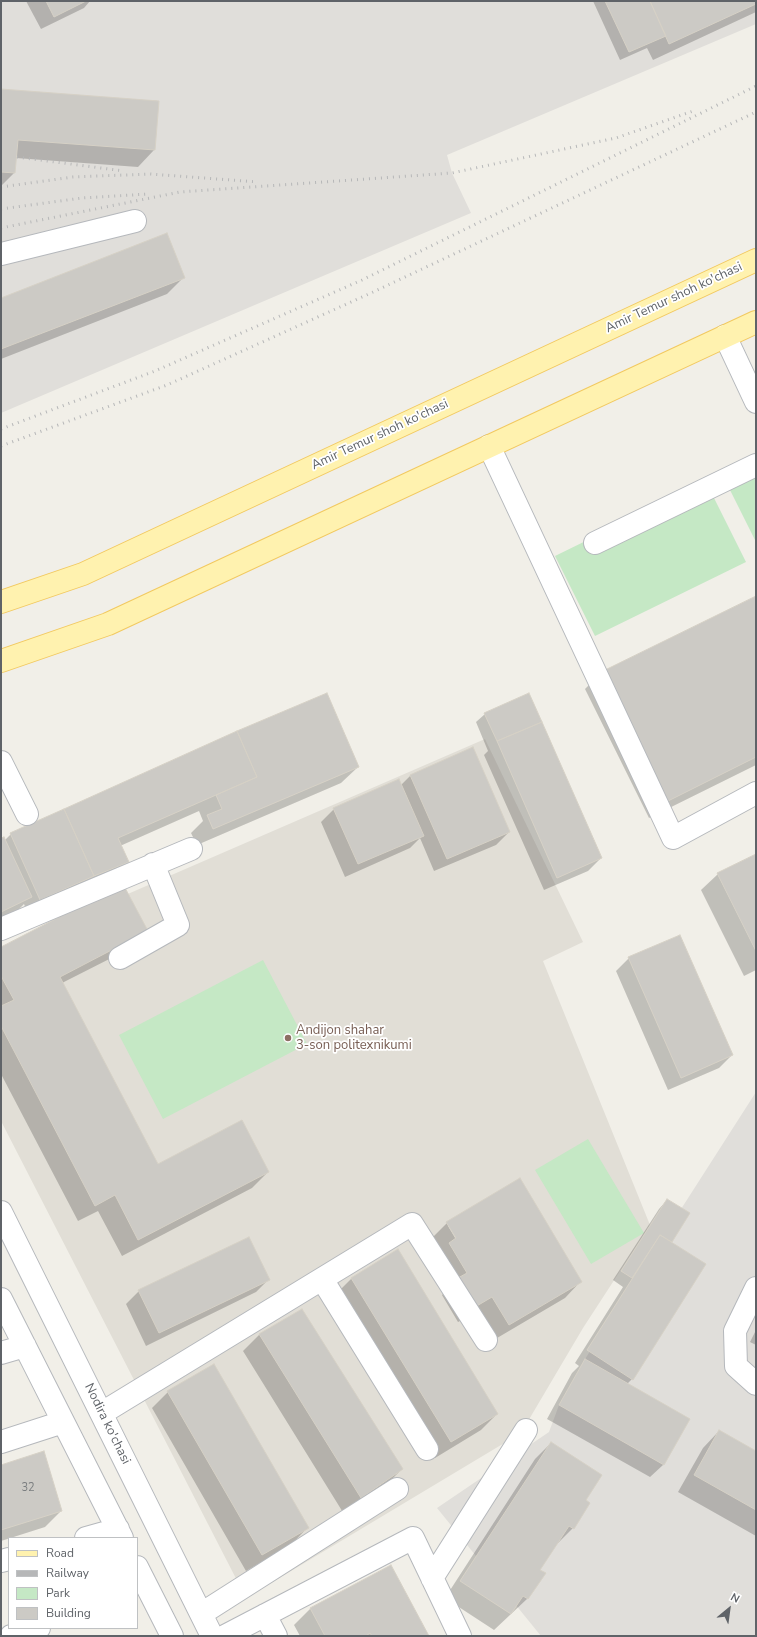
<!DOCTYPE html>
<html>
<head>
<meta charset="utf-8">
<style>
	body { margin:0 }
	#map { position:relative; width:757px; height:1637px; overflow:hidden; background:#f1efe8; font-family:"Nunito Sans",sans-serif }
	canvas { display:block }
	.frame { position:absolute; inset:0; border:2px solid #5f6368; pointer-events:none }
	.legend { position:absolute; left:8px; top:1537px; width:130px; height:92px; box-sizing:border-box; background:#fff; border:1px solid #bfc1c3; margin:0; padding:5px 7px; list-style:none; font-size:12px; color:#5f6368 }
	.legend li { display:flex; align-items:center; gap:8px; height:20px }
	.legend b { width:20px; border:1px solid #bfc1c3 }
	.north { position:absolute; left:709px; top:1589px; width:40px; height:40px; -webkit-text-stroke:3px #fff; paint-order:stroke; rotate:29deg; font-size:11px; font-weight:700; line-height:16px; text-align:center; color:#5f6368 }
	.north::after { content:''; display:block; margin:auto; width:14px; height:18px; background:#5f6368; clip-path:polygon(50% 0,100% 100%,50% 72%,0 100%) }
</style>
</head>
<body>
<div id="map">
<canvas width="757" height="1637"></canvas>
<div class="frame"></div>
<ul class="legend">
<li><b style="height:5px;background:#fff2af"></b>Road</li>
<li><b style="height:5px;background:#b6b7b8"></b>Railway</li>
<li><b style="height:11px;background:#c5e8c5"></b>Park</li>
<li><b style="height:11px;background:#cccac5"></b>Building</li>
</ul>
<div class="north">N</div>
</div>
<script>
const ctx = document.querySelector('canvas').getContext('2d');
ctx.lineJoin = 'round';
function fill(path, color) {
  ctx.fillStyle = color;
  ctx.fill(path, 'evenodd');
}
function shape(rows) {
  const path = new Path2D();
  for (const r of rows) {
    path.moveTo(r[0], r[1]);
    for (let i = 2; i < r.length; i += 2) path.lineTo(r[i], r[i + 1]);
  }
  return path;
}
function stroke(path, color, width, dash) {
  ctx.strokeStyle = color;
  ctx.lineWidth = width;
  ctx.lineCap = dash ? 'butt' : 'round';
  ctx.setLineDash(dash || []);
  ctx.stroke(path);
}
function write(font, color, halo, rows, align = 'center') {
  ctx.font = font + ' "Nunito Sans",sans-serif';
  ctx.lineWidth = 3.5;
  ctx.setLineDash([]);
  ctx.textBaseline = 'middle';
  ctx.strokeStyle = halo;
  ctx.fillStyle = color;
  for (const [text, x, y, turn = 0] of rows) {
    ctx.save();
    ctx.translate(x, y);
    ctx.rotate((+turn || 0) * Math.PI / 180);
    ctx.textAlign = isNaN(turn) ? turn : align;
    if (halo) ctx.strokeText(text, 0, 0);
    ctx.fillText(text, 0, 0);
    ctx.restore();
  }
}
const industrial = shape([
	[1,1,756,1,756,24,447,155,452,173,471,213,1,413],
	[756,1092,756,1636,541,1636,437,1508,549,1432,559,1405,585,1359]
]);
const education = shape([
	[485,739,583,942,543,961,650,1225,583,1328,521,1433,246,1598,1,1121,1,949]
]);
const green = shape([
	[756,457,756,542,722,474],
	[706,482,746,562,595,636,555,556],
	[263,960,307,1044,163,1119,119,1035],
	[588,1139,644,1233,591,1264,535,1170]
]);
const shadow = shape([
	[26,1,90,1,84,8,41,29],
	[593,1,756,1,756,12,653,60,647,48,620,60],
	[1,90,158,101,154,150,138,167,16,158,14,173,1,186],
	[184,277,167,294,1,359,1,299],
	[756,597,756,765,649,818,585,689,601,673],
	[327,694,358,767,341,783,197,845,191,833,203,821,199,811,120,846,127,861,111,878,27,912,24,904,18,910,1,918,1,839,5,840,11,834],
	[485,714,601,858,588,871,544,890,484,755,488,751,476,722],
	[411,775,509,832,496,845,434,871,420,838,410,848,345,877,321,822,334,809,401,785],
	[756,856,756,970,744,976,701,890,718,874],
	[1,948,131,948,62,983,157,1165,268,1172,252,1188,122,1256,98,1211,78,1221,1,1074],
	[629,958,732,1055,719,1068,668,1090,616,971],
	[667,1200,689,1214,670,1243,632,1379,627,1384,689,1419,663,1465,650,1477,547,1419,572,1373,579,1366,575,1363,623,1287,613,1280,659,1209],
	[447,1223,581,1281,565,1298,492,1341,475,1313,458,1322,442,1295,449,1288,431,1239],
	[448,1226,450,1226,460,1242,458,1243],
	[398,1251,497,1414,481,1430,435,1458,335,1295,351,1279],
	[269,1279,256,1292,146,1346,126,1304,139,1291],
	[302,1311,402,1469,386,1485,344,1514,243,1351,259,1335],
	[756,1330,756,1345,750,1342],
	[168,1392,307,1528,291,1545,246,1571,152,1408],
	[719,1431,756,1452,756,1536,678,1492,703,1448],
	[551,1443,584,1501,573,1528,556,1545,539,1570,544,1573,527,1599,494,1630,445,1598,535,1459],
	[1,1466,61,1511,45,1527,1,1541],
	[391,1567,428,1636,300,1636,294,1625,310,1609]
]);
const building = shape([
	[46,1,86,1,54,17,46,1],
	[605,1,650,1,666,36,629,52,605,1],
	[650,1,756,1,756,4,669,44,650,1],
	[1,89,159,101,155,150,18,140,15,173,1,172,1,89],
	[167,233,185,278,1,349,1,298,167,233],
	[756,596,756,757,666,802,601,672,756,596],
	[327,693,359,767,213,829,207,815,222,809,216,795,257,777,237,731,327,693],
	[529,693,542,722,497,741,484,713,529,693],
	[542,722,602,858,557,878,497,741,542,722],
	[237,731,257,777,118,838,129,862,94,876,64,809,237,731],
	[473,747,510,832,447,859,410,775,473,747],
	[399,779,424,836,358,864,333,808,399,779],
	[64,809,94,876,40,900,10,833,64,809],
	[4,837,32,897,1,912,1,838,4,837],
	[756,854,756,951,717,873,756,854],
	[123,884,148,931,60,977,158,1164,242,1120,269,1172,138,1240,115,1195,95,1206,1,1026,1,1006,14,1000,1,976,1,947,123,884],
	[680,935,733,1055,681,1078,628,957,680,935],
	[520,1178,582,1282,509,1325,492,1297,475,1307,458,1278,467,1273,449,1243,456,1238,446,1222,520,1178],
	[667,1199,690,1213,672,1242,660,1235,632,1278,621,1271,667,1199],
	[660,1235,706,1264,633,1380,587,1350,660,1235],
	[249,1237,270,1280,159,1333,138,1290,249,1237],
	[398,1249,498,1414,451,1442,351,1278,398,1249],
	[302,1309,403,1469,361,1498,259,1334,302,1309],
	[585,1359,690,1419,664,1465,559,1405,585,1359],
	[214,1364,309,1528,262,1555,167,1391,214,1364],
	[719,1430,756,1451,756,1510,694,1475,719,1430],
	[551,1442,602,1475,586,1500,590,1503,574,1529,569,1526,540,1570,546,1573,528,1599,523,1596,511,1614,460,1581,551,1442],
	[44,1451,62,1511,1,1530,1,1465,44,1451],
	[391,1565,429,1636,372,1636,370,1633,366,1636,325,1636,310,1608,391,1565]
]);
const minor = shape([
	[1,254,135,221],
	[725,336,756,402],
	[489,446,673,838,756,793],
	[595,543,756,465],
	[1,762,27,814],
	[1,929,191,849],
	[120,958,178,925,153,864],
	[1,1212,212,1636],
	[322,1279,427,1449],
	[756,1288,735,1331,736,1366,756,1384],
	[1,1299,122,1538],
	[1,1353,25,1346],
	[102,1413,412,1224,486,1340],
	[1,1442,63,1422],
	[86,1538,118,1529],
	[1,1561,9,1559],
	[137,1567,172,1636],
	[432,1578,526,1430],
	[201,1614,397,1489],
	[265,1615,276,1636],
	[11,1636,39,1628],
	[225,1636,413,1538,460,1636]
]);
const major = shape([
	[1,602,83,574,756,260],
	[1,661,108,624,756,322]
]);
const rail = shape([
	[17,157,124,171],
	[1,187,73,177,150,174,258,182],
	[1,209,82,198,148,194],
	[1,228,180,192,452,173,616,138,696,110],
	[1,429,155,371,362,280,756,86],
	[1,446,167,385,371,293,756,112]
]);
const markers = [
	[288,1038,4,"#8d6e63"]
];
const numberNames = [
	["32",28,1488]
];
const streetNames = [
	["Amir Temur shoh ko'chasi",674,298,-25],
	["Amir Temur shoh ko'chasi",380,435,-25],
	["Nodira ko'chasi",107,1424,64]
];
const educationNames = [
	["Andijon shahar",296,1031],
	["3-son politexnikumi",296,1046]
];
fill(industrial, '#e0deda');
fill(education, '#e1ded6');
fill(green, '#c5e8c5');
fill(shadow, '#0003');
fill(building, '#cccac5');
stroke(building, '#d6d1c6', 1);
stroke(minor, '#b5b8bc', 24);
stroke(major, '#f2c960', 24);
stroke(minor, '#fff', 22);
stroke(major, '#fff2af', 22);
stroke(rail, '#b6b7b8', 3, [1, 5]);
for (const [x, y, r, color] of markers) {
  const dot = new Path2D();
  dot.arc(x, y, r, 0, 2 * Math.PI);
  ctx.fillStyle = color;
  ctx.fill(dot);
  stroke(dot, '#fff', 1.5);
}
write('11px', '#7a7d7f', null, numberNames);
write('13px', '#5f6368', '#fff', streetNames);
write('13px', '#785e54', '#fff', educationNames, 'left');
</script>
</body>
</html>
